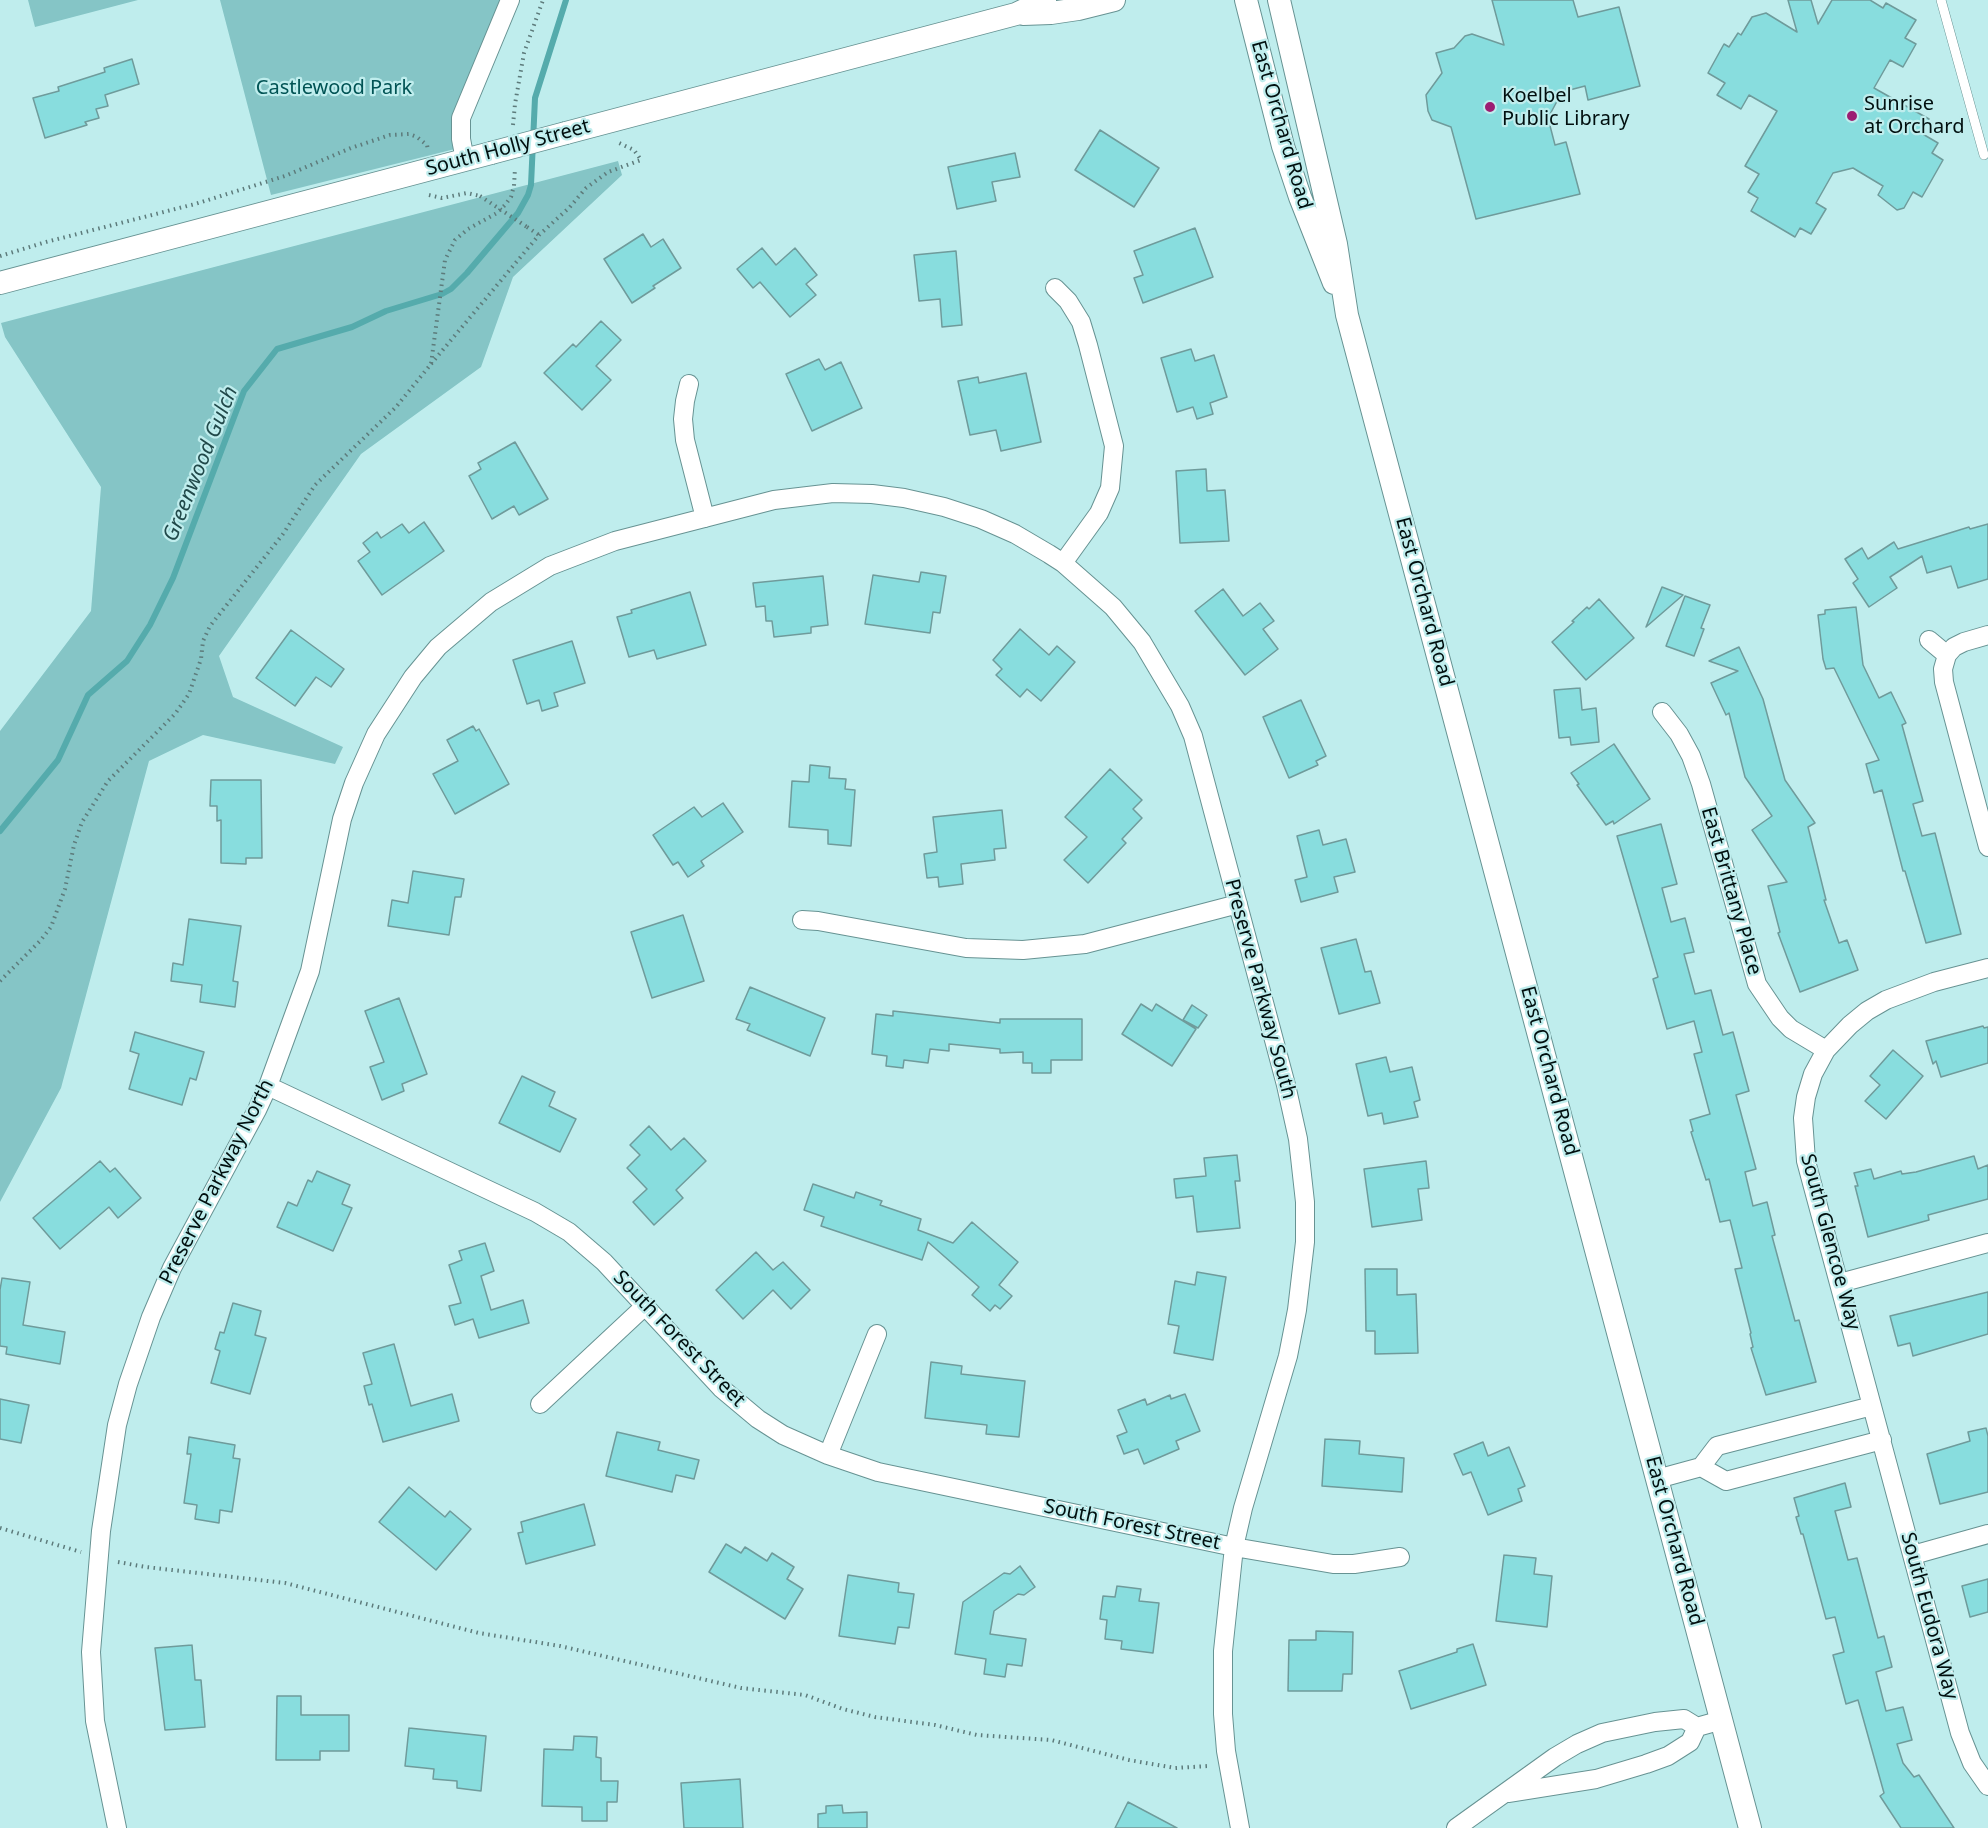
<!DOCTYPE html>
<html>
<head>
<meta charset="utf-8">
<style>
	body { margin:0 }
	canvas { display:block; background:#bfeded }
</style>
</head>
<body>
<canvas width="1988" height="1828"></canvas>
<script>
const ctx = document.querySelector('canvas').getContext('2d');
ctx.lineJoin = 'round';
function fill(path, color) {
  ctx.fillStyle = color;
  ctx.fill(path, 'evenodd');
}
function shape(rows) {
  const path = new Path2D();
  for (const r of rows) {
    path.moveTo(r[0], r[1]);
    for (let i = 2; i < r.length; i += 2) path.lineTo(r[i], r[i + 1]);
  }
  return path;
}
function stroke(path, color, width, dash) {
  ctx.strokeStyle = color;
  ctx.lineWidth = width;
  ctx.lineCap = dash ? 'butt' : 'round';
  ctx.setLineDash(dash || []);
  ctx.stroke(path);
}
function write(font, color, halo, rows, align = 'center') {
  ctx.font = font + ' "Noto Sans",sans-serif';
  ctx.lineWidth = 4.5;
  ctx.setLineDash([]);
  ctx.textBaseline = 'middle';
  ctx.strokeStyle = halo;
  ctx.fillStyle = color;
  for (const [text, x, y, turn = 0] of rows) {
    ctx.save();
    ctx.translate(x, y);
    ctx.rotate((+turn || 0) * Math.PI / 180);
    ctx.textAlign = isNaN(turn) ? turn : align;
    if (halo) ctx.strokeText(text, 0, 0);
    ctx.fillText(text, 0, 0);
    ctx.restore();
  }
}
const green = shape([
	[28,0,138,0,35,27],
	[220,0,510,0,466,104,463,147,271,195],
	[618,161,622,175,513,277,481,367,361,454,219,656,233,697,343,747,335,764,203,735,149,761,61,1088,0,1202,0,731,91,611,101,487,5,337,1,323]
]);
const stream = shape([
	[0,831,58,760,88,695,127,661,150,625,173,578,244,391,277,349,352,327,386,311,442,294,451,289,467,273,518,213,528,195,531,185,535,98,566,0]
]);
const building = shape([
	[1492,0,1573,0,1578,17,1619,7,1640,86,1588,100,1585,86,1562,92,1548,118,1555,145,1566,142,1580,194,1476,219,1451,127,1432,120,1428,111,1426,95,1442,73,1436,53,1454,48,1465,36,1472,34,1504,45,1492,0],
	[1788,0,1811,0,1818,24,1832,0,1870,0,1883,8,1886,3,1916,20,1905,38,1916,44,1903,67,1890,60,1874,88,1929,119,1921,133,1938,143,1932,153,1943,160,1922,197,1913,192,1904,208,1897,210,1878,195,1883,186,1853,168,1833,173,1816,203,1826,209,1811,234,1800,228,1795,237,1751,211,1758,198,1748,192,1759,174,1745,166,1777,111,1749,95,1741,109,1717,95,1725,83,1708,73,1724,44,1729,47,1738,33,1741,35,1752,17,1766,13,1797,32,1788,0],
	[132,59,139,84,105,95,108,106,96,109,99,118,85,122,87,125,45,138,33,98,59,91,58,87,105,72,104,68,132,59],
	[1100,130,1159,168,1134,207,1075,170,1100,130],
	[1015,153,1020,177,992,182,996,201,957,209,948,167,1015,153],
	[1195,228,1213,277,1143,303,1134,278,1143,275,1134,251,1195,228],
	[643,234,651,247,663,239,681,268,653,286,655,288,632,303,604,259,643,234],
	[762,248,776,265,795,248,817,275,806,284,816,295,790,317,760,282,753,288,737,269,762,248],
	[956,251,962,325,942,327,940,299,919,301,914,255,956,251],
	[601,321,621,340,596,366,611,380,582,410,544,373,573,344,576,347,601,321],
	[1191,349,1195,361,1214,355,1227,397,1210,403,1213,414,1197,419,1193,407,1177,412,1161,358,1191,349],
	[819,359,825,370,841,362,862,408,812,431,786,374,819,359],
	[1026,373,1041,442,1001,451,996,430,970,435,958,381,978,377,979,383,1026,373],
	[515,442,548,499,519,515,514,506,492,519,469,476,481,469,478,463,515,442],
	[1206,469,1207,491,1225,490,1229,541,1180,543,1176,471,1206,469],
	[424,522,444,551,382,595,358,561,370,552,363,543,377,532,381,538,402,524,409,533,424,522],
	[1988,524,1988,579,1958,588,1951,566,1927,573,1922,556,1890,577,1897,588,1869,607,1853,583,1858,579,1845,559,1862,548,1868,559,1894,542,1898,549,1969,527,1970,529,1988,524],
	[921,572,946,576,940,613,933,612,930,633,865,624,873,575,919,582,921,572],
	[823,576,828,625,811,627,811,633,774,637,772,621,766,621,765,606,756,607,753,583,823,576],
	[1662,587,1683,595,1646,627,1662,587],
	[1223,589,1243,616,1260,603,1274,621,1263,629,1278,649,1245,675,1195,611,1223,589],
	[690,592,706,645,657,659,654,650,629,657,617,617,632,613,631,610,690,592],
	[1685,596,1710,605,1701,628,1704,629,1694,656,1666,646,1685,596],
	[1599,599,1634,638,1586,680,1552,642,1574,622,1572,621,1587,607,1589,609,1599,599],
	[1856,607,1863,665,1879,698,1891,692,1906,723,1902,725,1923,801,1913,804,1922,836,1935,833,1961,934,1926,943,1905,871,1903,871,1882,790,1874,793,1866,764,1879,760,1834,668,1826,669,1823,659,1818,615,1825,614,1825,610,1856,607],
	[1020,629,1049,655,1057,646,1075,662,1041,701,1027,689,1020,697,996,675,1002,669,993,660,1020,629],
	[291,630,344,669,331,687,316,677,295,706,256,678,291,630],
	[572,641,585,683,554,693,558,706,542,711,539,700,527,704,513,660,572,641],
	[1739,647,1763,699,1785,780,1815,823,1808,827,1826,900,1824,900,1839,943,1847,940,1858,970,1800,992,1778,933,1780,932,1768,886,1787,882,1752,830,1772,816,1745,777,1729,713,1726,715,1711,683,1738,671,1709,661,1739,647],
	[1580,688,1582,710,1596,708,1599,742,1571,745,1570,737,1559,738,1554,690,1580,688],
	[1301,700,1326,756,1316,761,1318,765,1289,778,1263,717,1301,700],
	[473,726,476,731,479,729,509,784,455,814,433,774,458,761,447,740,473,726],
	[1614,744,1650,799,1614,824,1613,821,1606,825,1577,785,1579,784,1571,773,1614,744],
	[810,765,830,767,829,778,846,779,845,789,855,790,851,846,828,844,828,830,789,827,792,781,809,782,810,765],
	[1110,769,1142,800,1133,809,1142,818,1122,839,1126,843,1088,883,1064,860,1087,837,1065,817,1110,769],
	[211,780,261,780,262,858,246,858,246,864,221,863,221,820,217,821,217,806,210,806,211,780],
	[723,803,743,832,701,861,704,866,688,877,678,862,673,865,653,835,694,807,702,817,723,803],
	[1002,810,1006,848,994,849,995,860,961,864,963,884,939,887,938,877,927,878,924,854,937,852,933,817,1002,810],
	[1661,824,1677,884,1662,888,1671,922,1685,918,1694,952,1684,954,1695,994,1711,990,1723,1035,1733,1032,1749,1091,1736,1095,1756,1169,1745,1172,1753,1206,1767,1202,1775,1235,1772,1236,1795,1321,1799,1320,1816,1382,1766,1395,1751,1348,1753,1347,1750,1334,1751,1333,1735,1269,1742,1268,1730,1220,1720,1222,1709,1179,1706,1180,1691,1132,1693,1131,1690,1120,1710,1114,1694,1054,1702,1052,1694,1021,1667,1029,1653,979,1658,977,1617,836,1661,824],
	[1319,830,1323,845,1346,839,1355,872,1334,877,1338,892,1301,902,1295,880,1307,877,1297,836,1319,830],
	[413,871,464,879,461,897,455,897,449,935,388,926,392,900,408,903,413,871],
	[683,915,704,981,652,998,631,932,683,915],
	[189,919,241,926,233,981,238,982,235,1007,200,1002,202,985,171,981,173,963,183,965,189,919],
	[1356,939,1365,972,1371,971,1380,1003,1339,1014,1321,948,1356,939],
	[750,987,825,1018,810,1056,747,1030,750,1024,736,1019,750,987],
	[399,998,427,1074,402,1084,404,1091,382,1100,370,1067,384,1062,365,1011,399,998],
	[1141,1004,1152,1011,1156,1004,1196,1029,1172,1066,1122,1034,1141,1004],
	[1192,1005,1207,1015,1198,1028,1183,1020,1192,1005],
	[893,1011,1000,1023,1000,1019,1082,1019,1082,1060,1051,1060,1051,1073,1032,1073,1032,1063,1023,1063,1023,1052,1000,1053,1000,1049,949,1044,949,1051,930,1049,928,1063,904,1060,903,1068,886,1066,887,1056,872,1054,876,1014,893,1016,893,1011],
	[1983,1026,1984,1028,1988,1027,1988,1063,1941,1077,1936,1061,1933,1064,1926,1041,1983,1026],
	[135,1032,204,1052,196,1080,190,1078,182,1105,129,1089,139,1054,130,1051,135,1032],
	[1893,1050,1923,1076,1886,1119,1865,1101,1880,1085,1870,1076,1893,1050],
	[1386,1057,1390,1072,1412,1067,1420,1100,1414,1102,1418,1117,1384,1124,1382,1113,1368,1116,1356,1064,1386,1057],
	[522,1076,555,1092,549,1106,576,1119,560,1152,499,1123,522,1076],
	[649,1126,671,1150,684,1138,706,1161,676,1190,683,1198,654,1225,633,1202,647,1189,627,1168,640,1155,630,1145,649,1126],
	[1237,1155,1240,1181,1235,1181,1240,1228,1197,1232,1193,1196,1176,1198,1174,1179,1206,1176,1204,1158,1237,1155],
	[1974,1156,1978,1169,1988,1165,1988,1199,1928,1215,1929,1220,1868,1237,1855,1186,1858,1186,1854,1173,1871,1169,1874,1179,1901,1171,1902,1174,1916,1172,1974,1156],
	[100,1161,110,1172,115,1168,141,1198,118,1218,109,1207,60,1249,33,1218,100,1161],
	[1426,1161,1429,1188,1418,1189,1422,1220,1372,1227,1364,1169,1426,1161],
	[317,1171,350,1185,342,1204,352,1208,333,1251,277,1227,288,1202,297,1206,308,1180,312,1182,317,1171],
	[813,1184,854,1198,856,1192,882,1201,880,1205,921,1219,918,1230,953,1243,972,1222,1018,1262,999,1285,1012,1296,1000,1309,995,1305,990,1311,972,1295,979,1287,928,1242,922,1260,821,1226,824,1217,804,1210,813,1184],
	[485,1243,494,1271,481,1276,491,1310,523,1300,529,1323,479,1338,473,1319,455,1325,449,1306,461,1303,449,1265,462,1260,459,1251,485,1243],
	[756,1252,773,1270,783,1262,810,1290,791,1309,773,1290,743,1319,716,1290,756,1252],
	[1365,1269,1397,1269,1397,1295,1416,1294,1418,1353,1375,1354,1375,1331,1366,1331,1365,1269],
	[1197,1272,1226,1277,1213,1360,1174,1353,1179,1326,1168,1324,1175,1281,1195,1285,1197,1272],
	[2,1278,30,1282,23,1325,65,1332,60,1364,6,1354,7,1347,0,1346,0,1290,2,1278],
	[1988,1292,1988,1334,1913,1356,1910,1343,1898,1346,1890,1316,1988,1292],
	[233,1303,261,1311,255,1335,266,1338,250,1394,211,1383,220,1351,215,1349,220,1332,224,1333,233,1303],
	[394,1344,411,1406,452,1394,459,1421,383,1442,372,1404,369,1405,364,1386,372,1384,363,1353,394,1344],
	[931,1362,962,1366,961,1374,1025,1381,1019,1437,986,1434,987,1425,925,1418,931,1362],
	[1185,1394,1200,1431,1176,1441,1179,1449,1144,1464,1138,1449,1124,1454,1117,1436,1127,1432,1118,1410,1145,1399,1147,1405,1170,1395,1171,1399,1185,1394],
	[0,1399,29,1405,21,1443,0,1439,0,1399],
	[1986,1428,1988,1436,1988,1492,1940,1504,1927,1454,1970,1441,1968,1432,1986,1428],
	[617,1432,660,1442,658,1450,699,1460,694,1479,676,1475,672,1492,606,1476,617,1432],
	[189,1437,235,1445,233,1458,240,1459,232,1512,220,1510,219,1523,195,1519,197,1505,184,1503,191,1454,187,1454,189,1437],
	[1325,1439,1360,1441,1359,1454,1404,1458,1402,1492,1322,1486,1325,1439],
	[1483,1442,1488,1456,1509,1447,1525,1486,1518,1489,1522,1501,1488,1515,1471,1472,1463,1475,1454,1454,1483,1442],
	[1845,1483,1851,1507,1835,1511,1848,1560,1857,1558,1878,1638,1884,1636,1892,1667,1876,1672,1886,1711,1903,1707,1912,1740,1897,1744,1903,1763,1914,1777,1919,1775,1954,1828,1901,1828,1880,1796,1884,1793,1858,1700,1846,1704,1833,1655,1844,1652,1835,1617,1826,1619,1803,1534,1801,1534,1796,1517,1799,1516,1794,1498,1845,1483],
	[409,1487,445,1517,450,1511,471,1529,436,1570,379,1522,409,1487],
	[584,1504,595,1545,526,1564,518,1533,523,1532,521,1522,584,1504],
	[726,1544,741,1553,745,1547,767,1561,772,1553,794,1567,787,1579,803,1589,785,1619,709,1572,726,1544],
	[1504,1555,1536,1558,1534,1574,1552,1576,1547,1627,1496,1621,1504,1555],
	[1020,1566,1035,1587,1024,1595,1018,1594,994,1611,990,1634,1026,1639,1022,1666,1007,1664,1005,1677,984,1674,986,1659,955,1654,963,1602,1004,1573,1010,1574,1020,1566],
	[848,1575,899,1583,898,1592,914,1594,909,1628,898,1627,895,1644,839,1636,848,1575],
	[1988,1579,1988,1612,1970,1617,1962,1586,1988,1579],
	[1117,1586,1141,1589,1139,1601,1159,1603,1153,1653,1121,1649,1122,1641,1105,1639,1107,1620,1100,1619,1103,1596,1115,1597,1117,1586],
	[1316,1631,1353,1632,1352,1674,1343,1674,1342,1691,1288,1691,1289,1640,1316,1640,1316,1631],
	[1473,1644,1486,1685,1411,1709,1399,1671,1457,1652,1457,1649,1473,1644],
	[192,1645,195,1680,201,1680,205,1727,165,1730,155,1648,192,1645],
	[277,1696,301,1696,301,1715,349,1715,349,1751,320,1751,320,1760,276,1760,277,1696],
	[409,1728,486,1736,481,1791,457,1788,457,1781,433,1779,434,1769,405,1766,409,1728],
	[574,1736,597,1737,596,1757,601,1758,601,1781,618,1781,617,1802,607,1802,607,1821,582,1821,582,1807,542,1806,544,1749,573,1750,574,1736],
	[740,1779,743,1828,684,1828,681,1783,740,1779],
	[1128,1802,1177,1828,1115,1828,1128,1802],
	[842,1805,843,1813,867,1812,867,1828,818,1828,818,1814,826,1813,826,1806,842,1805]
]);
const path = shape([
	[513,125,515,104,524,53,543,0],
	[429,195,442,198,467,193,480,196],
	[527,227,539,235],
	[0,256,46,242,195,204,285,176,351,148,390,135,409,134,417,137,427,145,428,150],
	[431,364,539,235,569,208,586,188,608,172,641,160,634,150,617,142],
	[0,981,40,941,51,927,65,889,74,845,82,822,108,781,175,714,189,694,201,659,203,641,210,626,283,534,315,485,396,407,431,364,445,260,455,240,468,229,497,213,505,205,511,197,514,186,515,168],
	[0,1528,81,1552],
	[118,1562,146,1567,285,1583,479,1633,560,1646,741,1688,805,1695,843,1709,875,1717,935,1725,977,1735,1051,1740,1129,1760,1175,1768,1209,1766]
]);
const service = shape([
	[1941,0,1984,155]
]);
const minor = shape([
	[465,160,461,139,461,118,510,0],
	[1055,288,1068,301,1081,322,1088,345,1114,446,1110,488,1099,513,1063,563],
	[689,384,685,401,683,419,685,440,705,518],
	[1988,635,1964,642,1954,647,1947,655,1943,669,1944,682,1988,847],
	[1929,640,1947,655],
	[1662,712,1679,734,1691,756,1701,784,1757,984,1780,1018,1791,1029,1826,1050],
	[802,920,818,921,966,948,1023,950,1085,944,1238,904],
	[1988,968,1934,982,1886,1000,1867,1011,1850,1025,1826,1050,1813,1074,1806,1097,1803,1118,1806,1161,1960,1733,1972,1763,1988,1786],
	[268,1086,535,1212,569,1232,604,1262,721,1388,758,1419,783,1435,828,1455,878,1472,1234,1547,1333,1564,1354,1564,1400,1557],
	[1840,1283,1988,1243],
	[540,1404,645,1306],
	[828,1455,877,1334],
	[1701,1467,1726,1481,1882,1440],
	[1657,1479,1701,1467,1717,1446,1872,1406],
	[1913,1555,1988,1534],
	[1508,1793,1596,1779,1646,1764,1668,1756,1690,1742,1697,1727],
	[117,1828,95,1721,91,1652,101,1531,117,1425,128,1384,151,1317,172,1268,257,1110,268,1086,310,971,342,819,354,783,376,734,413,677,438,647,491,602,550,566,615,541,774,500,833,493,872,494,904,498,944,507,981,519,1015,534,1049,554,1063,563,1113,607,1142,642,1180,706,1193,736,1286,1085,1298,1139,1305,1202,1305,1242,1297,1310,1288,1356,1243,1508,1234,1547,1223,1651,1223,1714,1226,1751,1240,1828],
	[1456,1828,1555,1757,1577,1744,1602,1733,1655,1722,1684,1719,1697,1727,1722,1720]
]);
const tertiary = shape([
	[1246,0,1283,146,1300,197,1334,283],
	[1279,0,1336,244,1347,315,1750,1828],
	[1023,14,1051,13,1078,9,1114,0],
	[566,133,1016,14,1045,0],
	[0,283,491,153]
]);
const pathBridge = shape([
	[480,196,527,227]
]);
const tertiaryBridge = shape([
	[491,153,566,133]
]);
const markers = [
	[1490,107,6,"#9c1d72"],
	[1852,116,6,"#9c1d72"]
];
const parkNames = [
	["Castlewood Park",334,88]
];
const poiNames = [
	["Koelbel",1502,96],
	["Public Library",1502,119],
	["Sunrise",1864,104],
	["at Orchard",1864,127]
];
const streetNames = [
	["East Orchard Road",1281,125,74],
	["South Holly Street",508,148,-15],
	["East Orchard Road",1424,602,75],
	["East Brittany Place",1731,891,74],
	["Preserve Parkway South",1260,989,75],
	["East Orchard Road",1549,1071,75],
	["Preserve Parkway North",217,1182,-63],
	["South Glencoe Way",1830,1242,75],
	["South Forest Street",679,1339,46],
	["South Forest Street",1132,1525,12],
	["East Orchard Road",1674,1541,75],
	["South Eudora Way",1929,1616,75]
];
const waterNames = [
	["Greenwood Gulch",201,464,-68]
];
fill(green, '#85c5c6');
stroke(stream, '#55abac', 6);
fill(building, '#88ddde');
stroke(building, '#6f9b9b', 1.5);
stroke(service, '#679393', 10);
stroke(minor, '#679393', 20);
stroke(tertiary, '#679393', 24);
stroke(path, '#5d7b7b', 4, [1.5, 4.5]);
stroke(service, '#fff', 9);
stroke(minor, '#fff', 18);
stroke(tertiary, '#fff', 22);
stroke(tertiaryBridge, '#679393', 24, []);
stroke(pathBridge, '#5d7b7b', 4, [1.5, 4.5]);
stroke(tertiaryBridge, '#fff', 22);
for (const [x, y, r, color] of markers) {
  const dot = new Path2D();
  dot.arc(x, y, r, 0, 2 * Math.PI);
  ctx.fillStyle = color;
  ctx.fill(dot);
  stroke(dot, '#bfeded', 2);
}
write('20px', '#015354', '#bfeded', parkNames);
write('20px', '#010f0f', '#bfeded', poiNames, 'left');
write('20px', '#010f0f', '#bfeded', streetNames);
write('italic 21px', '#21494a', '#bfeded', waterNames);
</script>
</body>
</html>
